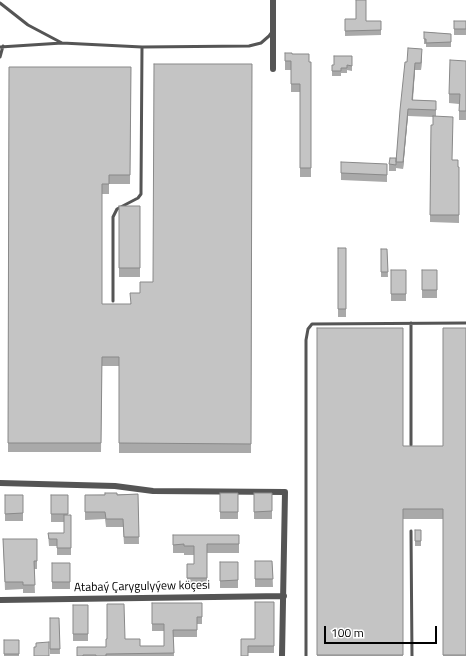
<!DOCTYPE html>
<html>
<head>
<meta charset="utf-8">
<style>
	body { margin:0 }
	#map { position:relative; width:466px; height:656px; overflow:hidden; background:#fff; font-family:"Titillium Web",sans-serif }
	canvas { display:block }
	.scale { position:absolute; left:324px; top:626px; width:113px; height:18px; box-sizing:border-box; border:2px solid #000; border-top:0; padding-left:5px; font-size:12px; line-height:14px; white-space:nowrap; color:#000; -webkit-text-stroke:3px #fff; paint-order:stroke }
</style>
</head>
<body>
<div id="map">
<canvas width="466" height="656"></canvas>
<div class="scale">100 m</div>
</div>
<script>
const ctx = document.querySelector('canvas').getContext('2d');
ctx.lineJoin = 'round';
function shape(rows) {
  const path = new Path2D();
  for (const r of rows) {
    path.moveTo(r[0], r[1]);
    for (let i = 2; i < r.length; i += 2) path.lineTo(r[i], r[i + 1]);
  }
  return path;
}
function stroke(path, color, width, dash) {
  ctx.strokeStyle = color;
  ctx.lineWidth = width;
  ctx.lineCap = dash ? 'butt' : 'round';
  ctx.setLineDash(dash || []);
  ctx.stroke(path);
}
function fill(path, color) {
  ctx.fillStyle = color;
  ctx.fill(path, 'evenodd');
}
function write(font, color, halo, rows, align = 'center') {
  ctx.font = font + ' "Titillium Web",sans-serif';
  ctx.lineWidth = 3;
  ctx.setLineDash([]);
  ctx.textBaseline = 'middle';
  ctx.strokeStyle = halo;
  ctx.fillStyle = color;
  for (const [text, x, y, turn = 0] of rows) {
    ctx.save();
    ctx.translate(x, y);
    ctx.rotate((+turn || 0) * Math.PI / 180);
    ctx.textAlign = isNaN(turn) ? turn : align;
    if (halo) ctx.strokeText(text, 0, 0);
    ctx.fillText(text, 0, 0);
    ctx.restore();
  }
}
const lane = shape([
	[0,3,28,25,62,43],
	[0,47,62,43,142,47,249,46,261,43,269,36,272,32],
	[0,57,3,46],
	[113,301,113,217,117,209,138,198,141,194,141,190,142,47],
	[411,323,411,445],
	[411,531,412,656],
	[306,656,306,340,308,329,312,324,466,323]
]);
const street = shape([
	[273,0,273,69],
	[0,483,115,486,153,491,285,492,282,656],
	[0,600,284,596]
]);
const wall = shape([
	[345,19,366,21,381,21,381,35,345,36],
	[454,21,466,21,466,35,454,35],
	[424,32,451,34,451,47,426,47,426,44,424,44],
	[285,53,292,54,309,62,311,62,311,177,300,177,300,92,291,92,291,70,285,70],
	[352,56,352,71,347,70,347,73,341,73,341,76,332,76,332,65,334,65],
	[422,56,421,70,415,70,413,100,436,101,436,116,452,160,458,167,459,167,459,223,430,222,431,125,433,125,433,117,408,116,403,169,396,168,396,171,389,171,389,164,396,158,407,62],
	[466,61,466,120,459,120,459,104,449,103,449,94],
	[252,64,251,453,119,453,119,366,102,366,101,452,8,452,9,67,131,67,130,184,109,184,109,194,102,194,102,304,130,304,140,293,153,282],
	[341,162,387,171,387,182,341,180],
	[119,206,140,206,140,277,119,277],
	[338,248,346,248,346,317,338,317],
	[381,249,387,249,388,277,381,277],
	[391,270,406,270,406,301,391,301],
	[422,270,437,270,437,298,422,298],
	[317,328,403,446,443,446,466,328,466,656,443,656,443,519,403,519,403,656,317,656],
	[220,493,238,493,238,519,220,519],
	[254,493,272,493,272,519,254,519],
	[138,494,139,544,124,544,123,527,106,527,105,519,85,520,85,495],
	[5,495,23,495,23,521,5,521],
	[51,495,68,515,71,515,71,555,57,555,57,546,49,546,48,533,64,533,64,522,51,522],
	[415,530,421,530,421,546,415,546],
	[173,535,239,535,239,553,207,553,207,587,187,587,187,564,194,564,194,555,184,555,184,553,173,553],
	[3,539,37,539,37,569,34,569,35,593,23,593,23,589,5,590],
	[255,561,272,561,273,587,255,587],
	[220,562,238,562,238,588,220,588],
	[52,563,70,563,70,589,52,589],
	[274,602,274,653,248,653,241,639,255,639],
	[152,603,202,603,202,624,197,624,197,637,173,637,174,656,77,656,106,647,125,639,140,646,164,646,164,631,152,631],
	[73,605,88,605,88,641,73,641],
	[50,618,59,618,60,654,50,654],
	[4,640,19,640,19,656,4,656]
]);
const shadedWall = shape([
	[422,49,422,56,421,70,421,63],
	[415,63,415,70,412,107,412,100],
	[408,109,408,116,403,169,403,162]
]);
const building = shape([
	[356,0,366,0,366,21,381,21,381,30,345,31,345,19,356,19,356,0],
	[454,21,466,21,466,29,454,29,454,21],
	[424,32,451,34,451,42,426,43,426,39,424,39,424,32],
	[408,48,422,49,421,63,415,63,412,100,436,101,436,110,408,109,403,162,396,162,400,110,405,62,407,62,408,48],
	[285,53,292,53,292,54,309,54,309,62,311,62,311,168,300,168,300,84,291,84,291,61,285,61,285,53],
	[334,56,352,56,352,66,347,65,347,68,341,68,341,71,332,71,332,65,334,65,334,56],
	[450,60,466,61,466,111,459,111,460,94,449,94,450,60],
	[154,64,252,64,251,444,119,443,119,357,102,357,101,443,8,443,9,67,131,67,130,175,109,175,109,184,102,184,102,304,131,304,130,293,140,293,140,282,153,282,154,64],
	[433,116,453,117,452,160,458,160,458,167,459,167,459,215,430,215,431,125,433,125,433,116],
	[390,158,396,158,396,165,389,164,390,158],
	[341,162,387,164,387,175,341,173,341,162],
	[119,206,140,206,140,268,119,268,119,206],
	[338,248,346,248,346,309,338,309,338,248],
	[381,249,387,249,388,272,381,272,381,249],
	[391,270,406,270,406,294,391,294,391,270],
	[422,270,437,270,437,290,422,290,422,270],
	[317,328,403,328,403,446,443,446,443,328,466,328,466,655,443,655,443,509,403,509,403,655,317,655,317,328],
	[105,493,117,493,117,495,138,494,139,537,124,537,123,519,106,519,105,512,85,512,85,495,105,495,105,493],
	[220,493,238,493,238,512,220,512,220,493],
	[254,493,272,493,272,511,254,512,254,493],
	[5,495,23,495,23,513,5,514,5,495],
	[51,495,68,495,68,514,51,514,51,495],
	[64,515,71,515,71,548,57,548,57,539,49,539,48,533,64,533,64,515],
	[415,530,421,530,421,541,415,541,415,530],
	[173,535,239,535,239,544,207,544,207,578,187,578,187,564,194,564,194,546,184,546,184,544,173,545,173,535],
	[3,539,37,539,37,561,34,561,35,585,23,585,23,582,5,582,3,539],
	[255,561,272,561,273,579,255,579,255,561],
	[220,562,238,562,238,580,220,581,220,562],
	[52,563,70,563,70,582,52,582,52,563],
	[255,602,274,602,274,646,248,646,248,656,241,656,241,639,255,639,255,602],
	[152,603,202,603,202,617,197,617,197,630,173,630,174,653,106,654,106,656,96,656,96,655,83,655,83,656,77,656,77,647,106,647,106,639,107,639,107,604,124,604,125,639,140,639,140,646,164,646,164,624,152,624,152,603],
	[73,605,88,605,88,634,73,634,73,605],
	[50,618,59,618,60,649,50,649,50,618],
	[4,640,19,640,19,654,4,654,4,640],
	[49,642,49,656,34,656,34,647,36,647,36,643,49,642]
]);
const streetNames = [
	["Atabaý Çarygulyýew köçesi",142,587,-1]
];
stroke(lane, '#555', 3);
stroke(street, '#555', 6);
fill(wall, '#a9a9a9');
fill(shadedWall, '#898989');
fill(building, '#c4c4c4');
stroke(building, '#898989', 1);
write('12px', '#000', '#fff', streetNames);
</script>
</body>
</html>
